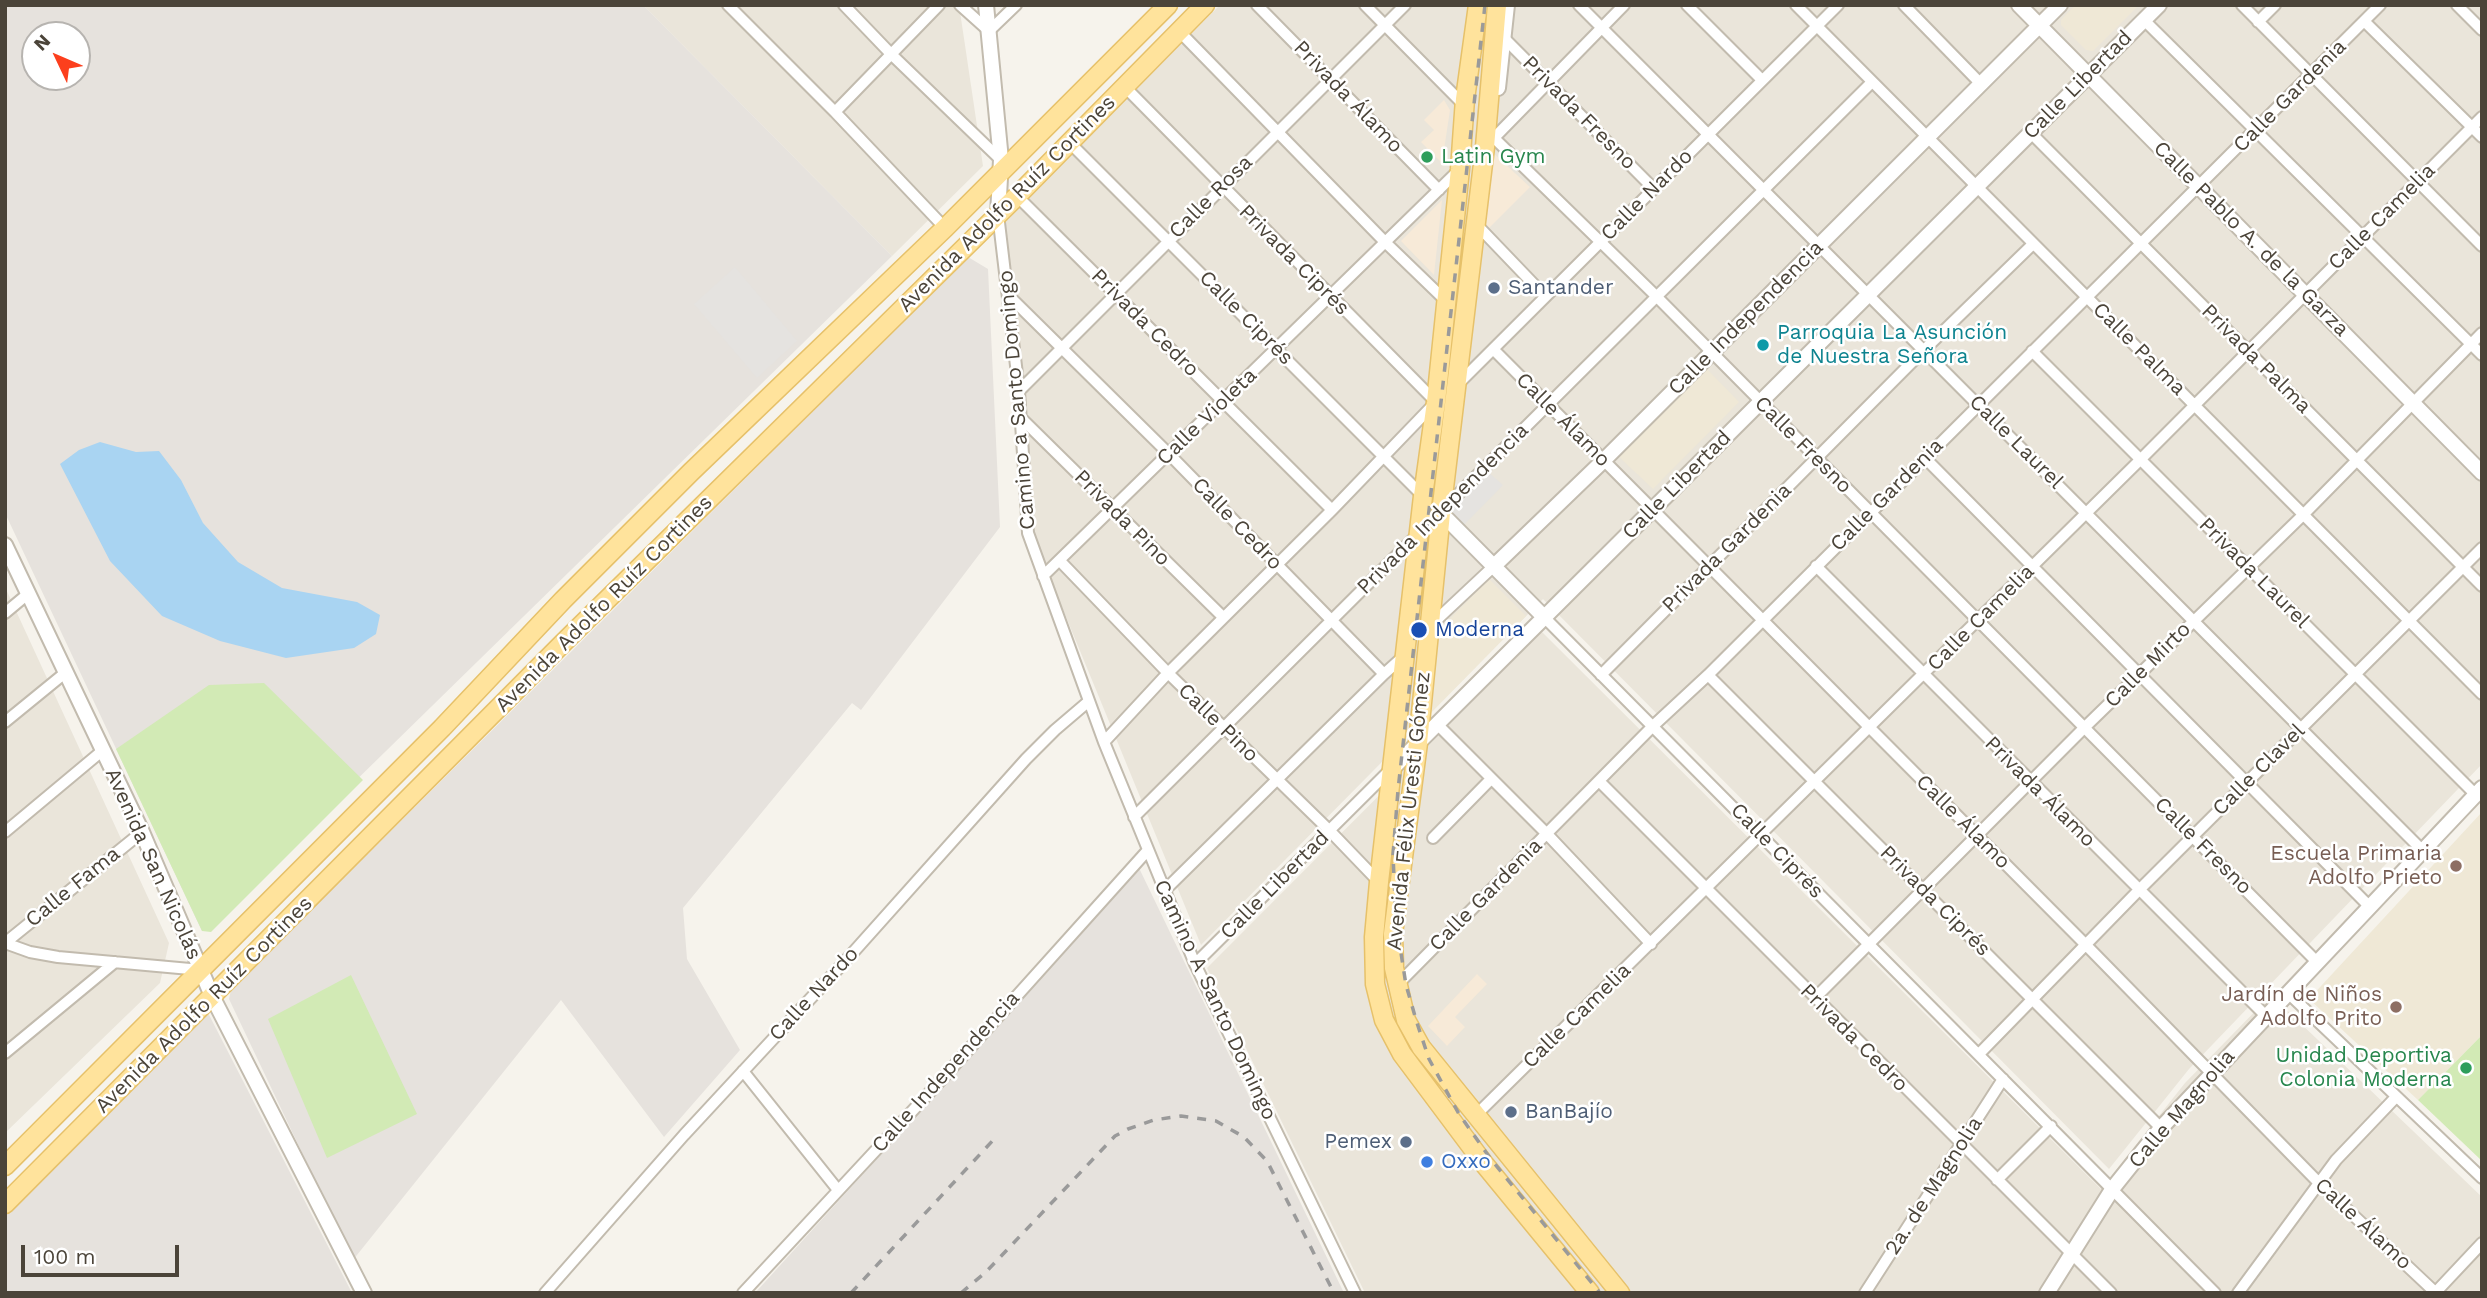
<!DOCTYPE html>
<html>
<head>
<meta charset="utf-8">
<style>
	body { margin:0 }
	#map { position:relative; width:2487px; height:1298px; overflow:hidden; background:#f6f3ec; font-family:"Work Sans",sans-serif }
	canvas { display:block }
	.frame { position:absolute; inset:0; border:7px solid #4b4439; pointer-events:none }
	.north { position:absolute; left:21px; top:21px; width:70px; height:70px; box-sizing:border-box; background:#fff; border:2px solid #b7b4b0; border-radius:50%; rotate:314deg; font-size:19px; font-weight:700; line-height:28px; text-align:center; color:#4b4439 }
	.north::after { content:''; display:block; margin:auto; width:24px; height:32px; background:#fc3f1d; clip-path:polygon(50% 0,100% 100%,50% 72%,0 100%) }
	.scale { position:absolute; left:21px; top:1245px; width:158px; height:32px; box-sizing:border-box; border:4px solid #4b4439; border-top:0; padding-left:9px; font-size:21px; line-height:24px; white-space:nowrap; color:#4b4439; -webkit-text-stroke:5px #fff; paint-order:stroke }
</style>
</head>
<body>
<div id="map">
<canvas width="2487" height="1298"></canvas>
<div class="frame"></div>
<div class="north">N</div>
<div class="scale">100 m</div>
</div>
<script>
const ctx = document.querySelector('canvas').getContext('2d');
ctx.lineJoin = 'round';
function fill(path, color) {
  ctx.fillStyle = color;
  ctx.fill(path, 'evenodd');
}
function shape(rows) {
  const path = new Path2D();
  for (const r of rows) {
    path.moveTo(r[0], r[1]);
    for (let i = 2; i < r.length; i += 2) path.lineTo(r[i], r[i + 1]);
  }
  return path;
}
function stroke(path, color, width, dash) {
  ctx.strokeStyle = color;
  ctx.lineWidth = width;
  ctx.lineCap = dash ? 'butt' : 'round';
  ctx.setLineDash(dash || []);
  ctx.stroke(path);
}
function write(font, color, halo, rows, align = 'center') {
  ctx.font = font + ' "Work Sans",sans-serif';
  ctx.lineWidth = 5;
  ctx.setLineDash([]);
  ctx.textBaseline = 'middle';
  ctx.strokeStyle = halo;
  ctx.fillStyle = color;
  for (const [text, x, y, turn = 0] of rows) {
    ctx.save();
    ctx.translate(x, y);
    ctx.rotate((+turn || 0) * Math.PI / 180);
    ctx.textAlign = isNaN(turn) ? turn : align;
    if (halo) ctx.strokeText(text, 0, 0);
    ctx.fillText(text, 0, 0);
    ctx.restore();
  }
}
const residential = shape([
	[643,5,959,5,983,166,892,256],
	[1220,5,2482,5,2482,764,2189,1069,2109,1169,1543,599,1201,945,1029,527,1001,224],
	[5,587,169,943,160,983,5,1133],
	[1542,632,2101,1189,2185,1083,2271,995,2482,1197,2482,1293,1365,1293,1207,968]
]);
const commercial = shape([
	[1444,100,1450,110,1442,163,1421,142,1434,130,1424,120],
	[1489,149,1530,187,1487,230,1480,222],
	[1442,200,1434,275,1401,241],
	[1477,974,1487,984,1455,1017,1465,1027,1447,1046,1428,1026]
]);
const industrial = shape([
	[5,5,643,5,892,256,202,931,5,513],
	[35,35,77,35,77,77,35,77],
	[968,257,988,269,1000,527,861,710,852,703,683,908,687,959,740,1050,664,1137,561,1000,353,1260,229,999,231,990],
	[1139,868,1344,1293,755,1293,992,1032],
	[206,1009,352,1293,5,1293,5,1212]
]);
const education = shape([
	[2075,5,2139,5,2093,51,2086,50,2061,25,2061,20],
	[1707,369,1739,402,1653,489,1618,456],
	[1489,579,1526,616,1428,716,1438,631],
	[2482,812,2482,1035,2418,1100,2309,999]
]);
const green = shape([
	[264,683,363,780,211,932,202,931,116,749,209,685],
	[351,975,417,1114,327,1158,268,1019],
	[2482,1035,2482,1161,2418,1100]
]);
const parking = shape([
	[735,267,797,341,757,378,694,304],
	[1488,472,1503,485,1462,527,1449,513]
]);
const water = shape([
	[100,442,136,452,159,451,181,480,203,523,238,562,282,588,357,602,380,615,376,634,354,648,286,658,220,641,162,616,110,561,60,464,79,450]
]);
const minor = shape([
	[728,5,835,112,945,228],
	[844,5,891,54,1001,160],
	[960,5,989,31,1016,5],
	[1257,5,1439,190],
	[1365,5,1464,105],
	[1579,5,2423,851],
	[1687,5,1762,80],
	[1796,5,2482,694],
	[1904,5,1981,84],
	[2242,5,2482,246],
	[2457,5,2482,30],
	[2144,20,2482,355],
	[2364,21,2482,137],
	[2258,22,2275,5],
	[1179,31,1385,242,1445,300],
	[1504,38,1654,189],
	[835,112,939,5],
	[2030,132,2482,586],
	[1494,138,1656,296,2317,962],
	[1491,141,1624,5],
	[1069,142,1423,496],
	[1017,196,1332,510],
	[998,214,1019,391,1028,533,1104,742,1195,964,1355,1293],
	[1476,224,1545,296],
	[1008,295,1168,453,1384,674,1404,656],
	[1493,349,2085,944,2319,1183,2436,1293],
	[2032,351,2476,795],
	[1458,384,1838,5],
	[1019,391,1405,5],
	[1021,418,1223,617],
	[1925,458,2370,907],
	[1060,561,1168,673,1329,830,1379,882],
	[1816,566,2266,1016],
	[1043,576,1458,171],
	[5,613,29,593],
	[1544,617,2215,1293],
	[1430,626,1494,566],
	[1601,675,1924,350,2033,244],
	[1708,675,2161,1128],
	[5,722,65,673],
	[1438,725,1547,834,1651,944],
	[1104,742,1168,673,1332,510,1436,402,1125,87],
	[1599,781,2111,1293],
	[1134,817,1872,82],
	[5,832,102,751],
	[1433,838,1491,779],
	[1164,891,1384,674],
	[5,943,30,952,58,957,201,970],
	[5,943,142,832],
	[1195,964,1391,769],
	[1396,986,1653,726,1708,675,2380,5],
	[2288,993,2482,1178],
	[1815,998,2085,727,2303,515,2482,333],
	[5,1053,115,962],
	[1979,1054,2139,890,2482,548],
	[743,1071,838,1190],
	[1476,1115,2141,459,2482,117],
	[1997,1180,2051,1126],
	[545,1293,684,1135,849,957,1026,759,1055,730,1089,701],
	[743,1293,943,1078,1148,850],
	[1865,1293,2003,1079],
	[2238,1293,2336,1160,2396,1097],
	[2435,1293,2482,1243]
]);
const tertiary = shape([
	[986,5,1001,160,998,214],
	[2019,5,2482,473],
	[1498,88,1507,5],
	[1441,513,1544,617],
	[5,545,142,832,212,996,364,1293],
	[1494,566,1603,461,2060,5],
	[1394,767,2159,5],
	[2047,1293,2113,1188,2161,1128,2482,788]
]);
const primary = shape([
	[1478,5,1465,99,1460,169,1436,402,1423,496,1379,882,1374,937,1375,984,1384,1020,1402,1054,1485,1165,1590,1293],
	[1497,5,1485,147,1441,513,1418,743,1393,934,1394,968,1406,1020,1421,1047,1620,1293],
	[5,1166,442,728,563,600,691,472,945,228,1168,5],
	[5,1204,563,643,1017,196,1205,5]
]);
const rail = shape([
	[1485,5,1398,790,1393,855,1396,921,1406,985,1417,1023,1429,1059,1459,1114,1490,1158,1600,1293],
	[851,1293,997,1136],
	[961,1293,986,1272,1115,1136,1128,1129,1154,1120,1181,1116,1216,1121,1244,1137,1267,1161,1334,1293]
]);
const markers = [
	[1427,157,7,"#2e9e5b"],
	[1494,288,7,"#5c6f8a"],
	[1763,345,7,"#0f9aa8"],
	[1419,630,9,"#1a4fb4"],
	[2456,866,7,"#8d6e63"],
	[2396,1007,7,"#8d6e63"],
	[2466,1068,7,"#2e9e5b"],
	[1511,1112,7,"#5c6f8a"],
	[1406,1142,7,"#5c6f8a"],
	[1427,1162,7,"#3f7fe0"]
];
const streetNames = [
	["Calle Libertad",2078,85,-45],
	["Calle Gardenia",2290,96,-45],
	["Privada Álamo",1348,97,46],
	["Privada Fresno",1579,113,45],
	["Calle Nardo",1647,195,-45],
	["Calle Rosa",1211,197,-45],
	["Avenida Adolfo Ruíz Cortines",1007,204,-45],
	["Calle Camelia",2382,217,-45],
	["Calle Pablo A. de la Garza",2251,239,45],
	["Privada Ciprés",1294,260,45],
	["Calle Ciprés",1246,318,45],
	["Calle Independencia",1746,318,-45],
	["Privada Cedro",1145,323,45],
	["Calle Palma",2139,349,45],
	["Privada Palma",2256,359,45],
	["Camino a Santo Domingo",1017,400,-95],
	["Calle Violeta",1207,417,-44],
	["Calle Álamo",1563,420,45],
	["Calle Laurel",2016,442,45],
	["Calle Fresno",1803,445,45],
	["Calle Libertad",1677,485,-45],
	["Calle Gardenia",1887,495,-45],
	["Privada Independencia",1443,509,-45],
	["Privada Pino",1122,518,45],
	["Calle Cedro",1237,524,46],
	["Privada Gardenia",1727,548,-45],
	["Privada Laurel",2254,573,45],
	["Avenida Adolfo Ruíz Cortines",604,604,-45],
	["Calle Camelia",1981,618,-45],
	["Calle Mirto",2148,665,-45],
	["Calle Pino",1218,723,44],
	["Calle Clavel",2259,770,-45],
	["Privada Álamo",2040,792,45],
	["Avenida Félix Uresti Gómez",1409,811,-84],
	["Calle Álamo",1963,822,45],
	["Calle Fresno",2203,846,45],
	["Calle Ciprés",1777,851,46],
	["Avenida San Nicolás",153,864,66],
	["Calle Libertad",1275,885,-45],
	["Calle Fama",73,887,-39],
	["Calle Gardenia",1486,895,-45],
	["Privada Ciprés",1935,901,45],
	["Calle Nardo",814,994,-47],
	["Camino A Santo Domingo",1215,1000,65],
	["Avenida Adolfo Ruíz Cortines",204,1005,-45],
	["Calle Camelia",1577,1016,-44],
	["Privada Cedro",1854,1038,45],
	["Calle Independencia",946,1072,-48],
	["Calle Magnolia",2182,1109,-49],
	["2a. de Magnolia",1934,1186,-57],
	["Calle Álamo",2363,1224,43]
];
const leisureNames = [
	["Latin Gym",1441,157],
	["Unidad Deportiva",2452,1056,"right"],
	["Colonia Moderna",2452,1080,"right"]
];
const serviceNames = [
	["Santander",1508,288],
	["BanBajío",1525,1112],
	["Pemex",1392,1142,"right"]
];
const cultureNames = [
	["Parroquia La Asunción",1777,333],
	["de Nuestra Señora",1777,357]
];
const transitNames = [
	["Moderna",1435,630]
];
const educationNames = [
	["Escuela Primaria",2442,854],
	["Adolfo Prieto",2442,878],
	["Jardín de Niños",2382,995],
	["Adolfo Prito",2382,1019]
];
const shopNames = [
	["Oxxo",1441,1162]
];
fill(residential, '#eae5da');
fill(commercial, '#f7ead8');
fill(industrial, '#e6e2dd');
fill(education, '#efe8d6');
fill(green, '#d2eab5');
fill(parking, '#e5e3e0');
fill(water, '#a9d4f2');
stroke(minor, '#c2bbae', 14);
stroke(tertiary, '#c2bbae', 18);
stroke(primary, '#e6c16a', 21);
stroke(minor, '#fff', 10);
stroke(tertiary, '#fff', 14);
stroke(primary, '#ffe39c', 18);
stroke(rail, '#9a9a9a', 3.5, [9, 9]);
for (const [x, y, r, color] of markers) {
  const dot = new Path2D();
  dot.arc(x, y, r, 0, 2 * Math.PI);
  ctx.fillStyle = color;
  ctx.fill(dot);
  stroke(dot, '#fff', 2.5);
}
write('21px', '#4b4439', '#fff', streetNames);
write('21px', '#27864d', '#fff', leisureNames, 'left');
write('21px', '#4e5e75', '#fff', serviceNames, 'left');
write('21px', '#0d838f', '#fff', cultureNames, 'left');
write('21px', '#164399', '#fff', transitNames, 'left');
write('21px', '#785e54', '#fff', educationNames, 'right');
write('21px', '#366cbe', '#fff', shopNames, 'left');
</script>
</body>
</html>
